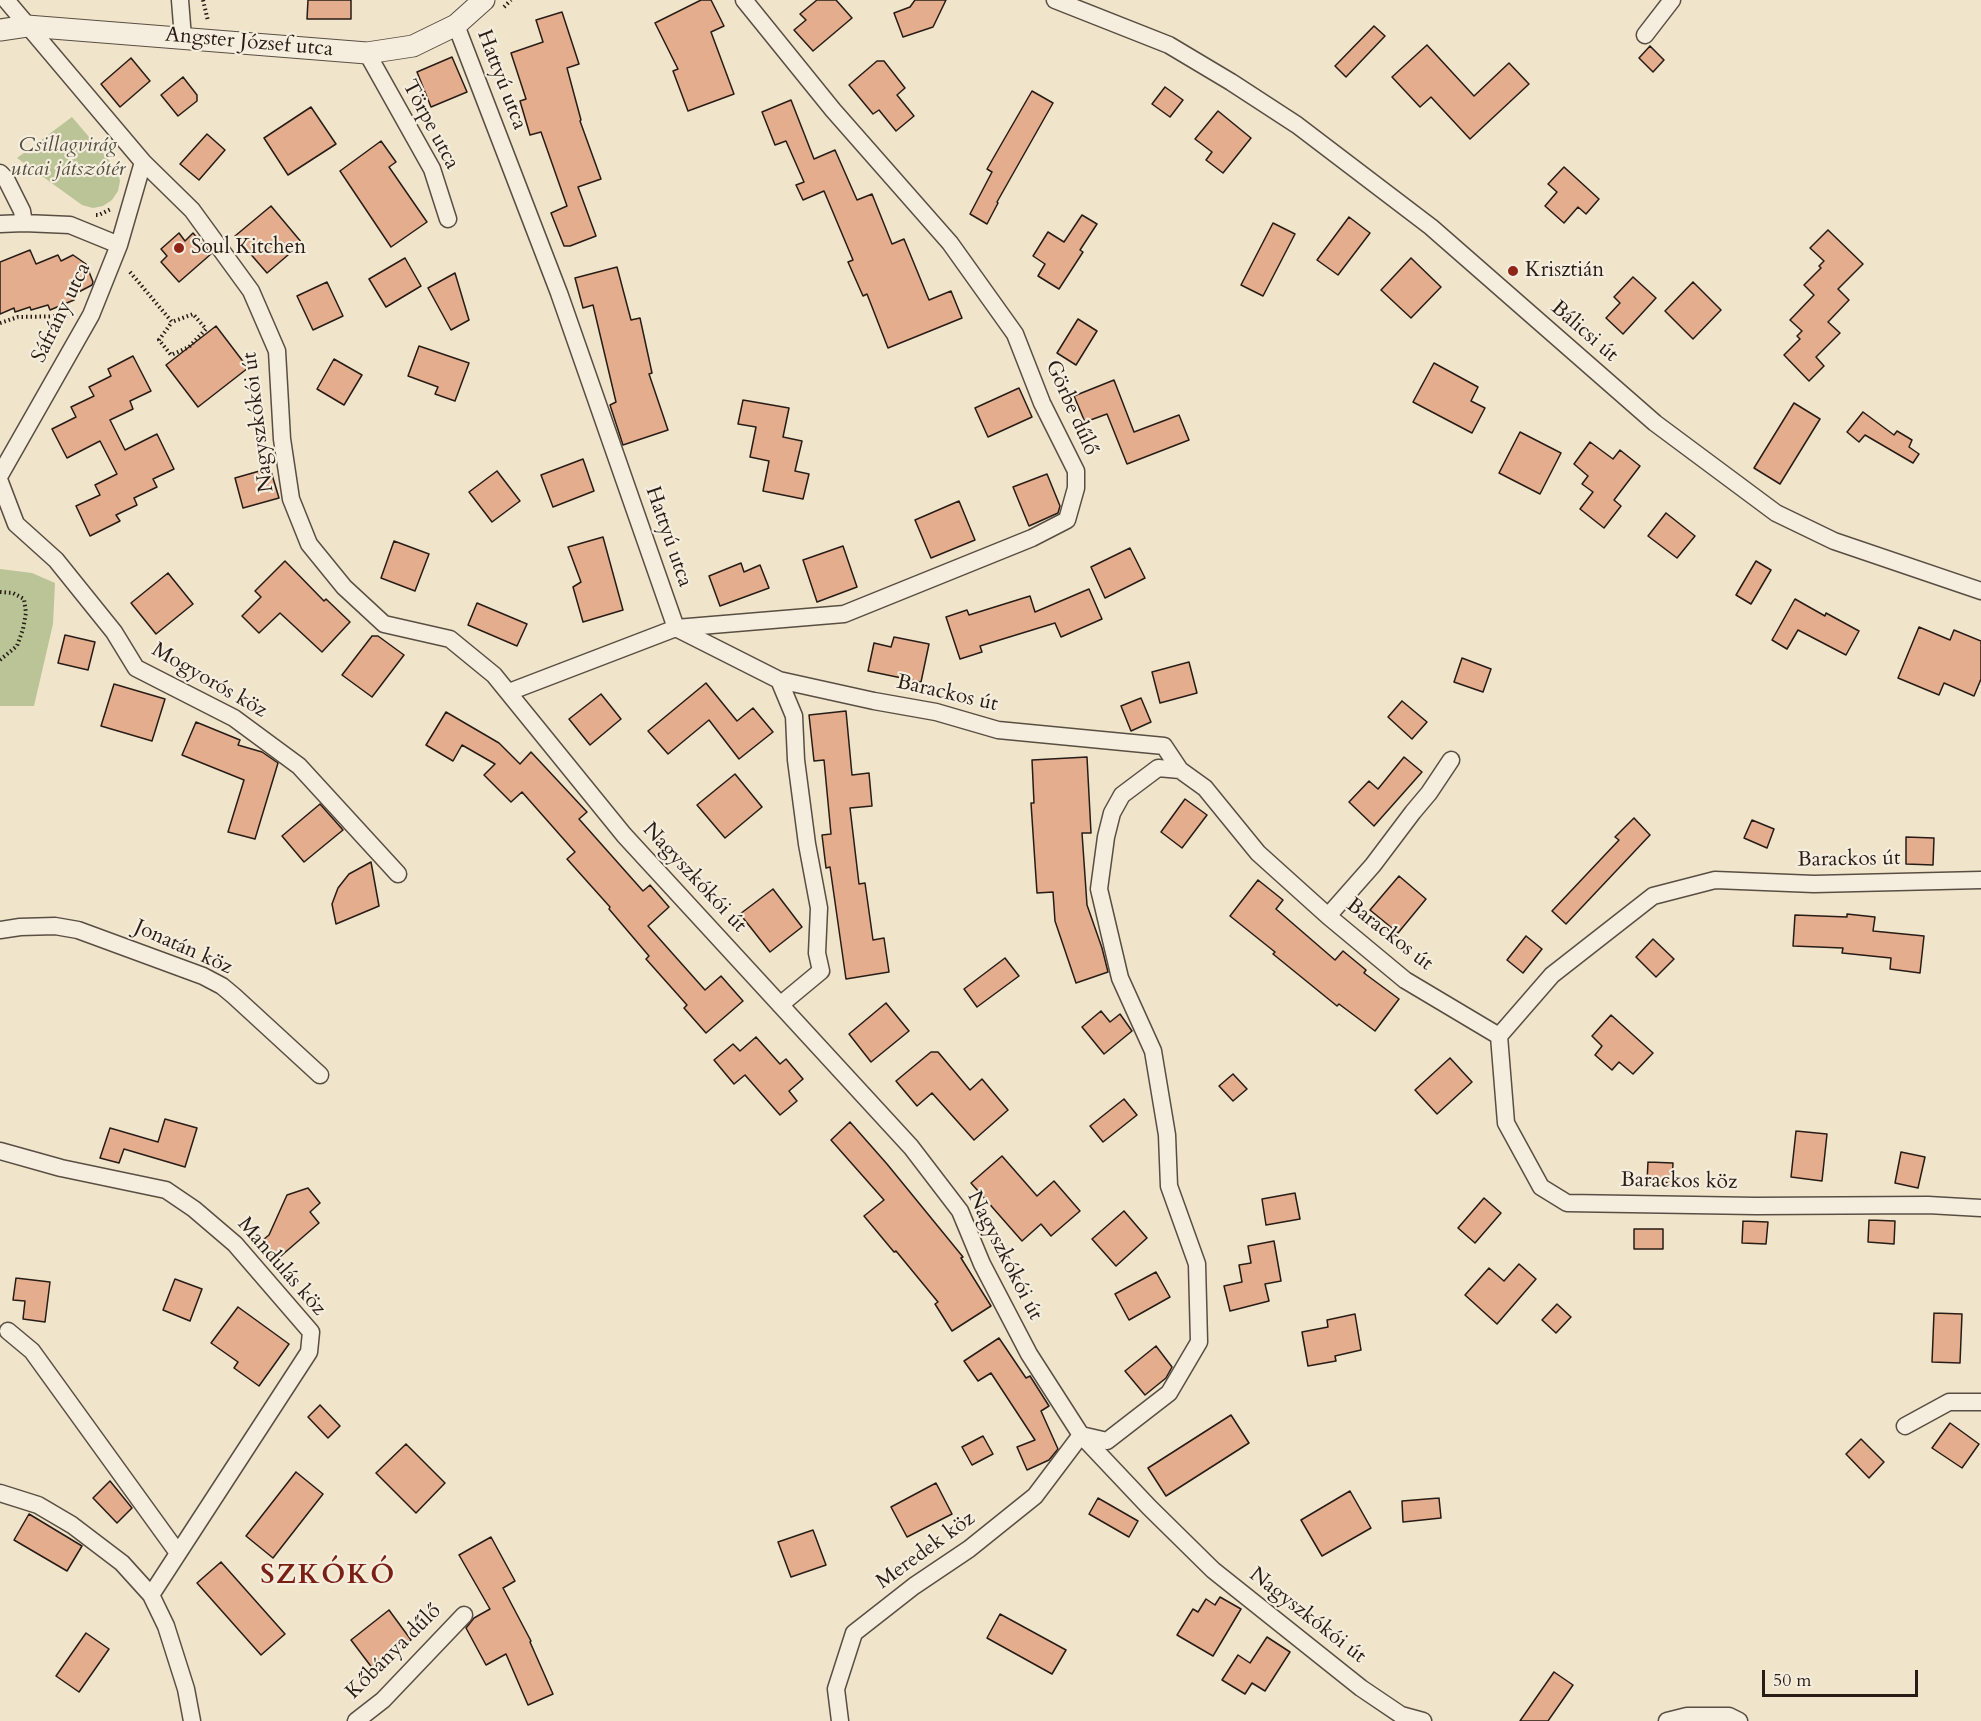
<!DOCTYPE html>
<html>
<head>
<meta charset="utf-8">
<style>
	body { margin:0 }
	#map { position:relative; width:1981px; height:1721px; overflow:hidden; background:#f0e4ca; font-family:Cardo,serif }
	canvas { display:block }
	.scale { position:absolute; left:1762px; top:1670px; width:156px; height:27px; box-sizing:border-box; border:3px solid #271c16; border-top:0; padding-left:8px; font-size:18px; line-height:21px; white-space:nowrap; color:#271c16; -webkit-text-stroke:4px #f5eddd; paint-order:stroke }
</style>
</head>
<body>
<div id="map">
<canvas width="1981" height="1721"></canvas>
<div class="scale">50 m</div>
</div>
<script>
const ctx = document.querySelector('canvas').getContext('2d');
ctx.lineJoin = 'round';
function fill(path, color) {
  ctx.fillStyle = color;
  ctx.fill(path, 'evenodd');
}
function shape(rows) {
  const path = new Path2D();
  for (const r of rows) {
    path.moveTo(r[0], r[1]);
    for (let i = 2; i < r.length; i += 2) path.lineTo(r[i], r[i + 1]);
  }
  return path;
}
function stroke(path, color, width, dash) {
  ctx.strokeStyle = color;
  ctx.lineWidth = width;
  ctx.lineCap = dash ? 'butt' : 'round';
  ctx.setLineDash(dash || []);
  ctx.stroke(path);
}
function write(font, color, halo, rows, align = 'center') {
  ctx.font = font + ' Cardo,serif';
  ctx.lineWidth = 4.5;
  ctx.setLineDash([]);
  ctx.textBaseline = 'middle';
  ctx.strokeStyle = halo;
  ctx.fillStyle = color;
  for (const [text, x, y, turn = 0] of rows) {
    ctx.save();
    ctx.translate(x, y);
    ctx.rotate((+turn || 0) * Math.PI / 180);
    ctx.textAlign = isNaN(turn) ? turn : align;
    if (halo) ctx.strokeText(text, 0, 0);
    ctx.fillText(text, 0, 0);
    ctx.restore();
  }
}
const green = shape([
	[72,117,118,171,120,181,118,191,112,200,103,206,93,208,82,205,17,158],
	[0,569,32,573,55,583,53,624,34,706,0,706]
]);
const building = shape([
	[308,0,351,0,351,19,307,19,308,0],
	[701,0,711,0,724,26,711,32,734,94,688,111,673,71,678,69,655,23,701,0],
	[817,0,836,0,852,18,813,51,794,30,806,20,800,14,817,0],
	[915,0,946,0,933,27,903,37,894,13,910,7,915,0],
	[562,12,579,64,567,68,581,120,580,121,601,179,578,187,596,236,570,246,564,246,551,213,567,206,541,132,530,135,520,101,526,99,511,53,543,42,536,20,562,12],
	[1374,26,1385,36,1346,77,1335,66,1374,26],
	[1427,45,1474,96,1509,63,1529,84,1470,139,1431,97,1420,107,1392,77,1427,45],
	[1650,46,1664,60,1653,72,1639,58,1650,46],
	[452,57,467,92,431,107,417,72,452,57],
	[131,58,150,81,120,107,101,84,131,58],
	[877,61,884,61,905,88,897,95,914,116,896,131,879,110,873,114,849,85,877,61],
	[183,77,197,95,197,101,178,116,161,95,183,77],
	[1165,87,1183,100,1170,117,1152,104,1165,87],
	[1032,91,1053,103,997,202,998,203,987,224,970,214,992,172,987,169,1032,91],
	[791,100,814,159,835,150,857,200,872,194,892,244,904,239,929,300,951,291,962,318,888,348,867,294,863,296,848,262,853,260,824,191,803,200,796,185,804,182,786,141,775,145,762,112,791,100],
	[311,107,336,144,288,175,264,138,311,107],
	[1218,111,1251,138,1223,173,1206,160,1212,152,1195,139,1218,111],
	[207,134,225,150,199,180,180,164,207,134],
	[381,141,396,162,389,167,427,222,391,247,340,171,381,141],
	[1564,167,1599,199,1586,214,1578,207,1564,223,1545,206,1557,192,1548,184,1564,167],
	[271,206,302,243,267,273,235,236,271,206],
	[1082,215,1097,224,1080,250,1083,252,1059,289,1038,276,1045,264,1033,256,1048,232,1064,242,1082,215],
	[1349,217,1370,233,1338,275,1317,260,1349,217],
	[1273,223,1295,234,1263,296,1241,285,1273,223],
	[1828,230,1863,264,1838,289,1849,300,1828,322,1840,333,1816,357,1824,366,1809,381,1784,355,1800,339,1797,336,1802,331,1790,320,1814,295,1804,285,1821,268,1819,266,1824,261,1810,248,1828,230],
	[179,233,185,241,193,233,211,254,179,282,161,262,167,256,161,249,179,233],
	[30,250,36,264,58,255,61,261,73,255,86,264,93,282,92,285,73,295,74,300,50,310,48,305,31,310,30,307,15,312,14,308,0,314,0,262,30,250],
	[405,258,421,286,386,307,369,279,405,258],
	[1411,258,1441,287,1411,318,1381,290,1411,258],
	[617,267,631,320,640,318,652,373,649,374,668,430,623,445,610,405,616,402,593,305,583,308,575,278,617,267],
	[455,273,469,320,451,330,428,288,455,273],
	[1633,277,1656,298,1623,334,1606,318,1620,303,1614,297,1633,277],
	[327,282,343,316,313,330,297,296,327,282],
	[1693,282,1721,310,1693,339,1665,311,1693,282],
	[1078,319,1097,331,1076,365,1057,353,1078,319],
	[216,326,248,368,198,407,166,365,216,326],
	[419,346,469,363,455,401,435,394,438,387,408,376,419,346],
	[133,356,151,391,130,401,133,409,110,420,125,450,157,434,174,469,153,479,157,487,134,498,137,505,116,515,120,521,90,536,76,506,100,495,95,485,117,474,100,441,67,458,52,429,76,417,71,407,94,396,89,387,111,376,108,369,133,356],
	[334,359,362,375,344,405,317,389,334,359],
	[1434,363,1478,387,1471,401,1485,408,1472,433,1413,402,1434,363],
	[1114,380,1134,432,1179,415,1189,440,1127,464,1107,414,1085,422,1074,396,1114,380],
	[1019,388,1032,417,988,437,975,408,1019,388],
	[743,400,789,408,783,437,802,441,795,471,809,474,803,499,763,491,769,461,750,457,756,427,738,424,743,400],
	[1794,403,1820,419,1780,484,1754,468,1794,403],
	[1863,412,1894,435,1897,431,1912,440,1909,447,1919,454,1913,463,1865,435,1859,442,1847,432,1863,412],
	[1520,432,1561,453,1540,494,1499,473,1520,432],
	[1590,442,1613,459,1620,450,1640,466,1614,500,1621,506,1604,528,1580,509,1593,492,1582,484,1588,476,1574,464,1590,442],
	[583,459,594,491,553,507,541,475,583,459],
	[270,468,279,498,243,508,235,478,270,468],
	[497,471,520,501,492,522,469,492,497,471],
	[1047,474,1060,506,1058,513,1029,526,1013,487,1047,474],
	[959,501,975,540,931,558,915,520,959,501],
	[1666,513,1695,536,1677,558,1648,536,1666,513],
	[603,537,623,610,583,622,573,587,581,582,568,547,603,537],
	[394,541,429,554,415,591,381,578,394,541],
	[843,546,857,587,817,602,803,560,843,546],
	[1130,548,1145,578,1105,598,1091,567,1130,548],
	[285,561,324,601,326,599,350,622,322,652,280,613,259,633,242,616,261,597,255,591,285,561],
	[1756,561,1771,570,1751,604,1736,595,1756,561],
	[741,563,744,572,760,565,769,588,720,606,709,576,741,563],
	[168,573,193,604,156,634,131,603,168,573],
	[1089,589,1102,619,1061,637,1055,623,980,646,982,652,960,659,946,617,967,610,969,615,1030,596,1035,612,1089,589],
	[1795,599,1825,616,1826,613,1859,631,1846,655,1798,630,1787,649,1772,640,1795,599],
	[477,603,527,624,517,646,468,625,477,603],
	[1919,627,1950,640,1954,630,1981,641,1981,679,1974,696,1944,683,1939,695,1898,678,1919,627],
	[65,635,95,642,88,670,58,663,65,635],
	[372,636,378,636,404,655,372,697,342,675,372,636],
	[894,637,929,644,921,682,868,671,874,643,891,647,894,637],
	[1462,658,1491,669,1483,692,1454,682,1462,658],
	[1189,662,1197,693,1160,703,1152,672,1189,662],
	[706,683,737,721,753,708,773,732,739,759,709,720,668,754,648,731,706,683],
	[114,684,165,699,152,741,101,726,114,684],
	[601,694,621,719,590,745,569,719,601,694],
	[1141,698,1151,722,1131,731,1121,706,1141,698],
	[1402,701,1427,722,1412,739,1388,717,1402,701],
	[846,711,852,775,869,773,872,806,850,808,859,884,865,883,873,940,884,938,889,972,846,979,830,867,826,868,822,835,831,834,824,760,814,761,809,715,846,711],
	[446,712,499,743,520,764,531,752,587,812,579,819,643,891,650,885,669,907,648,926,705,990,721,976,743,1001,706,1033,684,1008,687,1005,646,959,649,956,609,909,610,907,567,859,575,852,522,792,511,802,484,775,495,764,462,745,453,761,426,745,446,712],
	[196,722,240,740,238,745,262,752,278,763,255,839,228,832,244,780,182,755,196,722],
	[1087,757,1091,833,1082,833,1087,905,1102,948,1108,972,1076,983,1055,921,1053,892,1037,893,1031,803,1034,803,1032,760,1087,757],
	[1404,757,1422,772,1374,826,1349,802,1369,781,1378,789,1404,757],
	[735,774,762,807,725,838,697,805,735,774],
	[1185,799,1207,815,1182,848,1161,832,1185,799],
	[320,804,343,830,304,862,282,836,320,804],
	[1634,818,1650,835,1566,924,1552,911,1619,840,1615,837,1634,818],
	[1752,820,1774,829,1767,848,1744,838,1752,820],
	[1906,837,1934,838,1933,865,1906,864,1906,837],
	[371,862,379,906,336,924,332,904,338,888,349,874,371,862],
	[1399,876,1426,899,1398,933,1370,910,1399,876],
	[1258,880,1283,900,1276,909,1335,960,1343,951,1366,970,1364,973,1399,999,1375,1031,1339,1004,1337,1006,1273,954,1275,952,1230,916,1258,880],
	[773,889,802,927,770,952,740,914,773,889],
	[1847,914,1875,917,1873,931,1924,936,1920,973,1890,969,1891,958,1842,953,1843,948,1793,946,1795,915,1847,917,1847,914],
	[1526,936,1542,949,1523,973,1507,960,1526,936],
	[1653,939,1674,959,1656,977,1636,957,1653,939],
	[1005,958,1019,976,977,1007,964,989,1005,958],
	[886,1003,909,1031,871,1062,849,1034,886,1003],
	[1101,1011,1110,1022,1120,1014,1132,1031,1104,1054,1082,1027,1101,1011],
	[1611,1015,1653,1053,1633,1074,1619,1062,1612,1070,1595,1055,1602,1046,1592,1036,1611,1015],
	[756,1037,780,1064,786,1059,803,1079,789,1091,797,1101,780,1115,745,1075,734,1084,714,1060,733,1044,740,1051,756,1037],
	[931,1052,938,1052,970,1090,982,1079,1008,1110,974,1140,932,1093,917,1106,896,1081,931,1052],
	[1450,1058,1472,1082,1437,1114,1415,1090,1450,1058],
	[1233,1074,1247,1089,1233,1101,1219,1086,1233,1074],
	[1124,1099,1137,1115,1103,1142,1090,1126,1124,1099],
	[165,1119,197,1128,185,1167,124,1149,119,1163,100,1158,110,1128,158,1142,165,1119],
	[850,1122,887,1164,963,1257,961,1258,991,1306,952,1331,935,1304,938,1302,896,1251,894,1252,864,1216,884,1200,831,1140,850,1122],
	[1796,1131,1827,1134,1822,1181,1791,1177,1796,1131],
	[1901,1152,1925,1157,1918,1188,1895,1183,1901,1152],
	[1002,1156,1037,1196,1054,1181,1080,1211,1051,1236,1041,1224,1022,1241,971,1183,1002,1156],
	[1648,1162,1673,1163,1672,1183,1647,1182,1648,1162],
	[308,1188,320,1203,310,1212,319,1223,274,1262,258,1244,269,1235,287,1195,308,1188],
	[1295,1193,1300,1219,1266,1225,1262,1199,1295,1193],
	[1484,1198,1501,1213,1475,1243,1458,1228,1484,1198],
	[1124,1211,1147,1238,1116,1266,1092,1239,1124,1211],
	[1869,1220,1895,1221,1894,1244,1868,1242,1869,1220],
	[1743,1221,1768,1222,1766,1244,1742,1243,1743,1221],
	[1634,1229,1663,1229,1663,1249,1634,1249,1634,1229],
	[1274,1241,1281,1281,1265,1284,1269,1301,1230,1311,1224,1286,1242,1282,1239,1265,1251,1263,1248,1246,1274,1241],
	[1519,1264,1536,1279,1497,1324,1465,1295,1489,1268,1504,1281,1519,1264],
	[1156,1272,1170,1297,1129,1320,1115,1294,1156,1272],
	[16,1278,50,1282,45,1322,23,1319,25,1301,13,1300,16,1278],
	[175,1279,202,1289,190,1321,163,1310,175,1279],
	[1557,1304,1571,1317,1556,1333,1542,1320,1557,1304],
	[238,1307,289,1344,259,1386,234,1368,238,1362,211,1343,238,1307],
	[1934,1313,1962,1314,1960,1363,1932,1362,1934,1313],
	[1355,1314,1361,1350,1335,1356,1336,1361,1308,1366,1302,1332,1328,1327,1327,1320,1355,1314],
	[999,1338,1026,1378,1030,1376,1049,1406,1041,1411,1058,1449,1049,1460,1027,1470,1017,1447,1035,1440,991,1373,978,1381,964,1361,999,1338],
	[1156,1346,1172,1367,1166,1378,1145,1395,1125,1371,1156,1346],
	[320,1405,340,1426,328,1438,308,1417,320,1405],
	[1231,1415,1249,1443,1166,1496,1148,1468,1231,1415],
	[1950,1423,1979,1444,1962,1468,1932,1448,1950,1423],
	[983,1436,993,1454,972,1465,962,1447,983,1436],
	[1861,1439,1884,1462,1869,1478,1846,1454,1861,1439],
	[406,1444,445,1483,416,1513,376,1473,406,1444],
	[296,1472,323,1494,273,1558,246,1536,296,1472],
	[110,1481,132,1508,117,1523,93,1498,110,1481],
	[936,1483,952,1514,907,1537,891,1507,936,1483],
	[1350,1491,1371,1528,1322,1556,1301,1520,1350,1491],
	[1098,1498,1138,1521,1129,1537,1089,1514,1098,1498],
	[1439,1498,1441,1518,1403,1522,1402,1501,1439,1498],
	[29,1514,82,1546,67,1571,14,1540,29,1514],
	[813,1530,826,1565,791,1577,778,1542,813,1530],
	[491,1537,515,1581,503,1588,531,1641,530,1642,553,1694,528,1705,506,1654,486,1665,466,1628,474,1618,490,1609,459,1555,491,1537],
	[221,1562,285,1634,261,1655,197,1583,221,1562],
	[1220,1597,1241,1609,1213,1656,1177,1635,1193,1609,1198,1612,1206,1599,1215,1605,1220,1597],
	[389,1610,411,1640,373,1669,351,1640,389,1610],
	[1000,1614,1066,1650,1052,1674,987,1638,1000,1614],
	[86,1633,109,1649,79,1692,56,1676,86,1633],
	[1267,1637,1290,1652,1265,1691,1252,1683,1245,1694,1222,1680,1238,1655,1250,1663,1267,1637],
	[1554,1672,1573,1685,1548,1721,1520,1721,1554,1672]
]);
const path = shape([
	[203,0,208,21],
	[504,7,511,0],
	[96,215,99,215,111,209],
	[130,272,172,322,193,314,206,329,189,347,171,355,159,340,172,322],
	[0,323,18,317,70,316],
	[0,592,13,593,24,599,26,613,23,629,17,646,0,660]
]);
const minor = shape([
	[6,0,143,162,192,210,251,291,277,351,282,439,291,499,309,544,344,587,384,624,450,639,494,675,624,835,911,1147,960,1211,982,1264,1029,1354,1081,1435,1149,1507,1213,1570,1361,1688,1401,1715,1423,1721],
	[180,0,183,38],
	[1055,0,1169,45,1231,82,1297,125,1431,227,1655,423,1776,513,1834,541,1981,591],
	[456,25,559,293,676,628,779,680,794,716,796,760,807,844,819,908,817,953,821,971,780,1005],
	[1645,35,1672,0],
	[367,53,432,169,448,219],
	[0,173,6,179,22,211,24,223],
	[0,224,24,223,70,225,119,245],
	[0,475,91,315,119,245,143,162],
	[0,482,16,524,56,560,114,632,136,668,234,718,299,766,398,874],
	[779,680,874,701,936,712,998,730,1164,746,1180,770,1205,788,1258,853,1328,916,1405,980,1499,1036,1552,975,1653,896,1715,880,1814,884,1981,880],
	[509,692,676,628,844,614,1032,538,1067,520,1076,488,1076,471,1042,403,1015,334,950,243,833,110,744,0],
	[1328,916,1373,865,1413,812,1429,793,1451,760],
	[0,930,20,927,55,926,78,930,203,976,222,986,234,996,320,1075],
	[1499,1036,1506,1123,1541,1187,1567,1203,1756,1206,1928,1205,1981,1208],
	[0,1151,61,1168,166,1190,194,1209,235,1244,311,1332,309,1352,151,1595],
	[8,1331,32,1351,178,1553],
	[1905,1426,1949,1402,1981,1402],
	[0,1493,38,1505,72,1525,122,1563,151,1595,166,1626,186,1689,192,1721],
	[356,1721,383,1700,464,1615],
	[840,1721,836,1689,854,1633,914,1586,969,1549,1035,1496,1081,1435,1107,1441,1169,1393,1199,1342,1197,1264,1169,1186,1167,1135,1153,1051,1120,978,1099,889,1106,837,1112,813,1122,795,1158,768,1180,770],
	[1667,1721,1687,1716,1729,1716,1739,1721]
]);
const tertiary = shape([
	[0,30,27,26,367,53,413,46,456,25,484,0]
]);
const markers = [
	[179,248,6,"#8f2418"],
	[1513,271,6,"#8f2418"]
];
const streetNames = [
	["Angster József utca",249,43,5],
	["Hattyú utca",501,80,69],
	["Törpe utca",430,125,62],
	["Sáfrány utca",62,313,-64],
	["Bálicsi út",1584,332,41],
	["Görbe dűlő",1071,408,66],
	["Nagyszkókói út",259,422,-97],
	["Hattyú utca",668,537,71],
	["Mogyorós köz",209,681,30],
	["Barackos út",947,694,13],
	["Barackos út",1849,860,-1],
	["Nagyszkókói út",694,878,47],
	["Barackos út",1389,935,38],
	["Jonatán köz",183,948,24],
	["Barackos köz",1679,1182,1],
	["Nagyszkókói út",1004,1256,63],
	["Mandulás köz",281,1267,49],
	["Meredek köz",926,1551,-36],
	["Nagyszkókói út",1307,1616,38],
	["Kőbánya dűlő",394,1652,-45]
];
const parkNames = [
	["Csillagvirág",68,146],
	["utcai játszótér",68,170]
];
const poiNames = [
	["Soul Kitchen",191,248],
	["Krisztián",1525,271]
];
const districtNames = [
	["SZKÓKÓ",328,1577]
];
fill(green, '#bac497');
fill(building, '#e4ad8e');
stroke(building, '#271c16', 1.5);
stroke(minor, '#594e43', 19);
stroke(tertiary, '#594e43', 23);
stroke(path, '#271c16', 4, [1.5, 3]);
stroke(minor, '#f5eddd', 16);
stroke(tertiary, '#f5eddd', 21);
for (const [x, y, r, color] of markers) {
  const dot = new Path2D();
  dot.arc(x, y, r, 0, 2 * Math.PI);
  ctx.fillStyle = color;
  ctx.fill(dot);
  stroke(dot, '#f5eddd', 2);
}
write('21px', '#271c16', '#f5eddd', streetNames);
write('italic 21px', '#534e3d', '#f5eddd', parkNames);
write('21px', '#271c16', '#f5eddd', poiNames, 'left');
ctx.letterSpacing = '1.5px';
write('bold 27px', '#7a1f14', '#f5eddd', districtNames);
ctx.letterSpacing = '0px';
</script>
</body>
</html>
